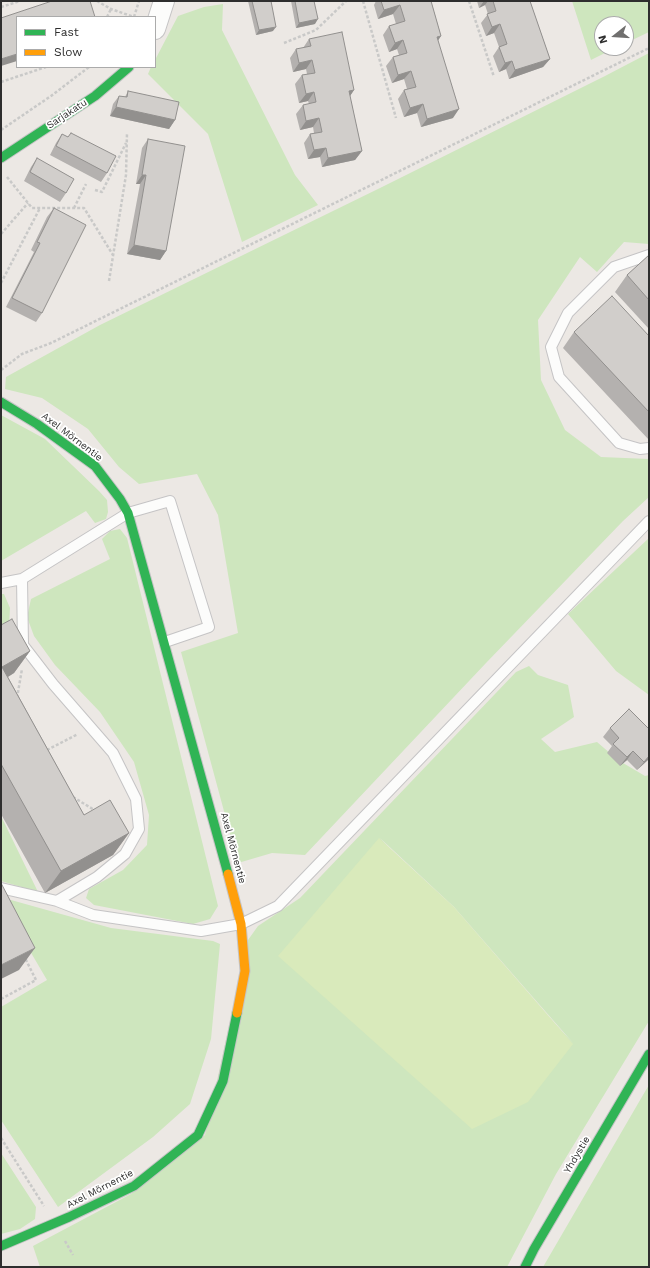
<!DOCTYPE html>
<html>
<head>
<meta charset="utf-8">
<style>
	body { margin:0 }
	#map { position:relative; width:650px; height:1268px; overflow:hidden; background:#ece8e4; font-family:"Work Sans",sans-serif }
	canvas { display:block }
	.frame { position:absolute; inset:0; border:2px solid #2e2e2e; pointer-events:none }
	.legend { position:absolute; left:16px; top:16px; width:140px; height:52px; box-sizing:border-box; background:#fff; border:1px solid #ababab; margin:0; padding:5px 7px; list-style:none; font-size:12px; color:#2e2e2e }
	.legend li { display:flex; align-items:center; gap:8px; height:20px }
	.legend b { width:20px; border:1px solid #ababab }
	.north { position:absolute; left:594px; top:16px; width:40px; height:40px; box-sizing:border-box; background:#fff; border:1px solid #ababab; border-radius:50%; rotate:253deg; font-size:11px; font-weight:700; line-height:16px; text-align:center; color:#2e2e2e }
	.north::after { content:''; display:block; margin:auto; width:14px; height:18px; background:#706f6e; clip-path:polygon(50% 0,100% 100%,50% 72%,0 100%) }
</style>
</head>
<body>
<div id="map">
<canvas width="650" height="1268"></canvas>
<div class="frame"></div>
<ul class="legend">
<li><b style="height:5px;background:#30b455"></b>Fast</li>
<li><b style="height:5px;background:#ff9f0a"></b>Slow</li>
</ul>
<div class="north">N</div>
</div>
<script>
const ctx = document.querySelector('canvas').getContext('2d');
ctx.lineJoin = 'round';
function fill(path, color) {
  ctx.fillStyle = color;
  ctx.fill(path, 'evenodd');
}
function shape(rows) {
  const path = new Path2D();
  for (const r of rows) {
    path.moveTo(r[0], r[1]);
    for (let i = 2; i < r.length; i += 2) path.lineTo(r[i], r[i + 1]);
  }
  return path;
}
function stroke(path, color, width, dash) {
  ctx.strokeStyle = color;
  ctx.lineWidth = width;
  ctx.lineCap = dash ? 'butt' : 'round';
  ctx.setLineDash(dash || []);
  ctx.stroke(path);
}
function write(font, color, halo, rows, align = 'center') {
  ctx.font = font + ' "Work Sans",sans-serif';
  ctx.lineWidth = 3.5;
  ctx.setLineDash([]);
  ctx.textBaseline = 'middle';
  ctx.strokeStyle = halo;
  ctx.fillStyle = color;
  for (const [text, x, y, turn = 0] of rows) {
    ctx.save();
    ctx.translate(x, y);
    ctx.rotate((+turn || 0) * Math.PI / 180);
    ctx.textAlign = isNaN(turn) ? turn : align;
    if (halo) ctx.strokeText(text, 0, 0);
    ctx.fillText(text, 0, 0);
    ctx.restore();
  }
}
const green = shape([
	[572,1,649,1,649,32,626,43,626,24,602,24,602,48,615,48,591,60],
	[223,4,222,30,295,175,318,205,242,242,208,134,148,74,151,67,155,67,155,60,178,16,204,7],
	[649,53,649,244,624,242,597,272,580,257,538,320,541,380,565,430,601,457,649,459,649,497,623,521,486,663,305,855,272,853,238,863,181,652,238,633,218,515,197,474,139,484,119,467,88,429,42,398,5,389,6,377,100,325,380,188,605,76],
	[1,415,45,439,99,491,107,500,108,512,106,519,95,523,86,511,1,561],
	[120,529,127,538,218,906,210,919,193,924,94,905,86,898,89,889,123,870,147,845,149,815,134,762,100,712,55,665,34,636,27,617,31,599,110,559,102,539,110,531],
	[649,538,649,695,616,671,568,614],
	[1,594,4,594,10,608,9,627,1,636],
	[529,666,538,675,568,685,574,717,541,739,555,752,597,742,618,760,645,776,649,775,649,1021,556,1174,507,1267,40,1267,33,1246,131,1194,205,1135,248,940,258,926,300,898,516,672],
	[380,838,454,907,573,1043],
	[1,816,38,892,1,881],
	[11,900,111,928,213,941,220,944,211,1039,190,1104,153,1137,58,1207,1,1120,1,1007,47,980,10,917,8,903],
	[649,1085,649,1267,543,1267,643,1095],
	[1,1153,36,1207,35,1219,20,1229,1,1234]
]);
const pitch = shape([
	[379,838,454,907,573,1044,528,1102,472,1129,278,956]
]);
const path = shape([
	[97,1,111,9,134,17],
	[363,1,396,118],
	[469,1,494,77],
	[1,7,20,1],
	[107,17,111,9],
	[134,17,139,1],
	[284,43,316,30,346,1],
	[1,82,46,67],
	[1,130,51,96,89,67],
	[7,177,32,208,84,208,113,255],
	[95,190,102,192,126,143],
	[74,208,86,184],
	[1,234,28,203],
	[109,281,126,175,127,133],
	[1,283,40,208],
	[1,370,22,354,51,343,649,48],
	[17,698,22,669],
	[47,750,78,734],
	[73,797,96,811],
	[1,999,36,980,25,958],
	[1,1138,44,1206],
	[65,1241,73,1255]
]);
const lane = shape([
	[649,255,614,267,568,313,551,347,559,377,619,443,640,449,649,448],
	[22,579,23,645,53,684,113,753,136,799,139,829,125,854,97,877,57,901],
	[1,583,22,579,128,513,170,501,209,627,165,642],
	[1,888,57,901,93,915,201,931,241,924,278,906,649,521]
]);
const street = shape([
	[155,29,164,1]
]);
const fast = shape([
	[1,158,95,96,129,67],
	[1,402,37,424,95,466,120,499,128,513,228,874],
	[1,1246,69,1217,134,1186,198,1135,223,1081,237,1013],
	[525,1267,534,1249,649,1054]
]);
const slow = shape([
	[228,874,241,924,245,971,237,1013]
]);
const wall = shape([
	[248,1,271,1,273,31,256,35],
	[291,1,314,1,315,24,296,28],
	[376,1,431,1,441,36,438,40,453,118,421,127,417,113,404,117,398,99,404,90,407,89,404,79,392,83,386,66,393,57,399,55,397,49,389,52,383,35,389,26,396,24,393,14,378,19,374,5],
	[477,1,530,1,550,59,543,67,509,79,506,69,499,72,493,56,499,47,494,33,486,36,481,23,488,14,485,5,479,8],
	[309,39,354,90,350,96,362,151,355,160,322,167,320,157,308,159,304,143,310,134,314,133,313,127,300,130,296,114,303,105,309,104,308,101,299,103,295,84,302,75,307,74,306,69,293,72,290,58,296,49,303,48],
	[128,91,175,120,169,129,110,116,113,104,119,96,125,97],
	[71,133,107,173,101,182,50,155,56,143,62,134,68,137],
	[148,139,166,251,160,260,127,254,140,184,136,184,142,148],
	[37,158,66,193,60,202,24,181,31,167],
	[54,208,42,313,36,322,6,307,34,252,31,250,47,217],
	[649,255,649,329,615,292,627,275],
	[574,332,649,336,649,440,563,348],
	[1,625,30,651,14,673,8,677,84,815,129,833,113,855,45,893,1,814],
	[610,728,649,759,637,770,627,760,620,766,607,753,612,746,603,737]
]);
const shadedWall = shape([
	[484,1,488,1,485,5,479,8],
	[400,5,393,14,378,19,384,10],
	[318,19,315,24,296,28,299,23],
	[500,24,494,33,486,36,492,27],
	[276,27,273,31,256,35,259,30],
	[441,36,435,45,437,37],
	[403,40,397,49,389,52,395,43],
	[17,54,17,61,1,66,1,59],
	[550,59,543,67,509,79,515,70],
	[312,60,306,69,293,72,299,63],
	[512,61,506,69,499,72,505,63],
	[411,71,404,79,392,83,398,75],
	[354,90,348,99,349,91],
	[314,92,308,101,299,103,306,94],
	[423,104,417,113,404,117,410,108],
	[116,107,175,120,169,129,110,116],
	[459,109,453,118,421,127,427,119],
	[319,118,313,127,300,130,306,121],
	[326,148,320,157,308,159,314,150],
	[362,151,355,160,322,167,328,158],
	[142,175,146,175,140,184,136,184],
	[134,245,166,251,160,260,127,254],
	[30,651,14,673,1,681,2,667],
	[633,751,627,760,620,766,627,757],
	[649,756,649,759,637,770,644,762],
	[129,833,113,855,45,893,61,871],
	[35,948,19,970,1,979,1,965]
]);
const building = shape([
	[52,1,90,1,95,17,17,17,17,54,1,59,1,18,52,1],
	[252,1,271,1,276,27,259,30,252,1],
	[295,1,314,1,318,19,299,23,295,1],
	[381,1,431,1,441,36,437,37,459,109,427,119,423,104,410,108,404,90,416,87,411,71,398,75,393,57,407,53,403,40,395,43,389,26,405,21,400,5,384,10,381,1],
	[493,1,530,1,550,59,515,70,512,61,505,63,499,47,507,44,500,24,492,27,487,14,496,11,493,1],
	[342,32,354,90,349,91,362,151,328,158,326,148,314,150,310,134,322,132,319,118,306,121,303,105,316,102,314,92,306,94,302,75,315,73,312,60,299,63,296,49,311,46,309,39,342,32],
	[128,91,179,102,175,120,116,107,119,96,127,97,128,91],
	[71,133,116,156,107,173,56,146,62,134,68,137,71,133],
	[148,139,185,146,166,251,134,245,146,175,142,175,148,139],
	[37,158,74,179,66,193,30,172,37,158],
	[54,208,86,225,42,313,12,298,40,243,37,242,54,208],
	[649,255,649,300,627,275,649,255],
	[612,296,649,336,649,412,574,332,612,296],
	[12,619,30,651,2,667,84,815,110,800,129,833,61,871,1,764,1,625,12,619],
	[629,709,649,729,649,756,644,762,633,751,627,757,613,744,619,738,610,728,629,709],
	[1,883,35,948,1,965,1,883]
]);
const streetNames = [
	["Sarjakatu",67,114,-33],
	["Axel Mörnentie",72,437,37],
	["Axel Mörnentie",233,848,75],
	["Yhdystie",577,1155,-59],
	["Axel Mörnentie",100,1189,-27]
];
fill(green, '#cee6be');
fill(pitch, '#d9eabb');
stroke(lane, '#c5c4c5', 12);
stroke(street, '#c5c4c5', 22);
stroke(fast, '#c5c4c5', 11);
stroke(slow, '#c5c4c5', 11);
stroke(path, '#c9c9c8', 2.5, [3, 2]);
stroke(lane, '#fcfcfb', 10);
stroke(street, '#fcfcfb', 20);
stroke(fast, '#30b455', 9);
stroke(slow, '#ff9f0a', 9);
fill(wall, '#b4b1af');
fill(shadedWall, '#92908e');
fill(building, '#d1cecb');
stroke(building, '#92908e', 1);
write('10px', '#2e2e2e', '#fff', streetNames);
</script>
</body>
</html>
